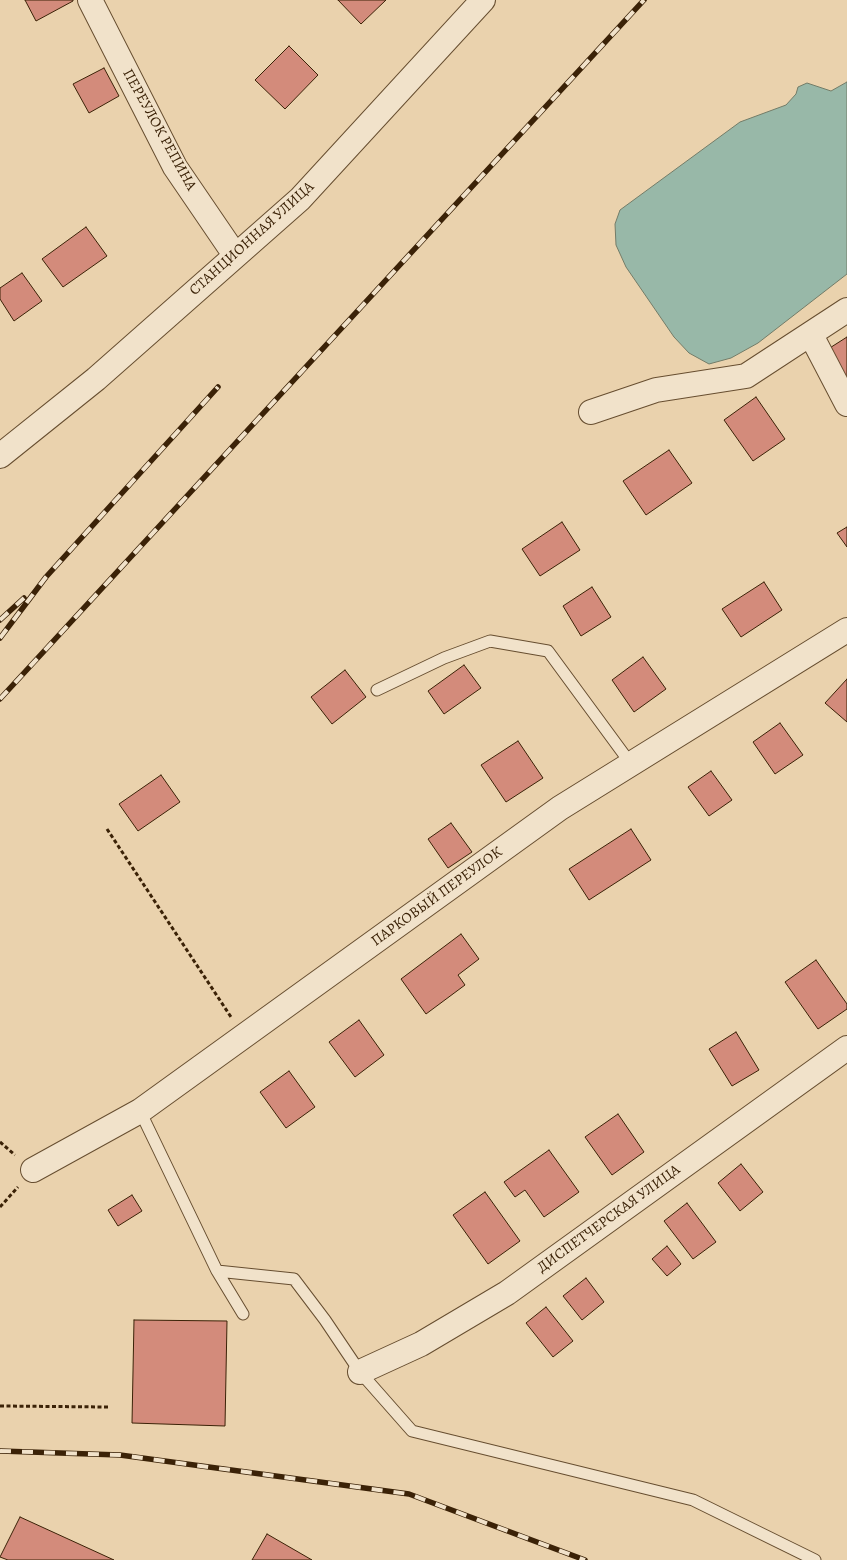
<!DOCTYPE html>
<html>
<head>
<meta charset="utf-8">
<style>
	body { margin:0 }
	canvas { display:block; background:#ead2ad }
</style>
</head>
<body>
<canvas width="847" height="1560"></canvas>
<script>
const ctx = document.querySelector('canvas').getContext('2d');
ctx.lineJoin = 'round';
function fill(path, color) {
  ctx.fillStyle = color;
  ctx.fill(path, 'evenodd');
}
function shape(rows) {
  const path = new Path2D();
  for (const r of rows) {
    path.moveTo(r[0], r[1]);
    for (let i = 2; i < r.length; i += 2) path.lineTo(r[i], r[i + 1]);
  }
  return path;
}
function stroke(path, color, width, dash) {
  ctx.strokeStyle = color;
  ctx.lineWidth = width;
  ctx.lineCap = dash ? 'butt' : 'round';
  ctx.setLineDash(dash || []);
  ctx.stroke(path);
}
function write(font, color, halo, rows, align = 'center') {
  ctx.font = font + ' Alegreya,serif';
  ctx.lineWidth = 4;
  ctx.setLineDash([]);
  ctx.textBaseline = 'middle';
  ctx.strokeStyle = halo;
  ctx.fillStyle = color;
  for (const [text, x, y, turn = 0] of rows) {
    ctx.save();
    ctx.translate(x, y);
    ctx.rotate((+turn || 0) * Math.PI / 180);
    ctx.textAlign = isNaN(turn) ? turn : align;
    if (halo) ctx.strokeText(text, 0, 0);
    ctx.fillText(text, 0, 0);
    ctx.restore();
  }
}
const water = shape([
	[847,82,847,274,758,343,731,358,709,364,689,353,674,337,626,267,616,245,615,224,620,210,740,122,786,105,796,94,798,87,807,83,831,91,847,82]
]);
const building = shape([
	[25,0,73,0,73,1,36,21,25,0],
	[338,0,386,0,361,24,338,0],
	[289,46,318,75,285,109,255,80,289,46],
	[104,68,119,96,89,113,73,84,104,68],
	[86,227,107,256,63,287,42,259,86,227],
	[22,273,42,301,14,321,0,299,0,288,22,273],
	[847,337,847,377,843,380,825,351,847,337],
	[756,397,785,439,753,461,724,420,756,397],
	[669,450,692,483,646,515,623,481,669,450],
	[562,522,580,550,540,576,522,549,562,522],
	[847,527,847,547,837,533,847,527],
	[764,582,782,610,741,637,722,609,764,582],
	[592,587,611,617,581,636,563,606,592,587],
	[643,657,666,689,634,712,612,680,643,657],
	[464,665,481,688,444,714,428,691,464,665],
	[345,670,366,697,332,724,311,697,345,670],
	[847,679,847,722,825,703,847,679],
	[780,723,803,755,775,774,753,742,780,723],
	[518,741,543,778,506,802,481,765,518,741],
	[711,771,732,800,709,816,688,787,711,771],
	[161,775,180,802,138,831,119,804,161,775],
	[451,823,472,852,448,868,428,839,451,823],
	[631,829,651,860,589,900,569,869,631,829],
	[461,934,479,959,458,975,465,985,426,1014,401,979,461,934],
	[816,960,847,1004,847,1009,818,1029,785,982,816,960],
	[359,1020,384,1055,355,1077,329,1042,359,1020],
	[736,1032,759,1070,732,1086,709,1049,736,1032],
	[289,1071,315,1107,286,1128,260,1092,289,1071],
	[618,1114,644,1152,612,1175,585,1137,618,1114],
	[549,1150,579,1192,544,1217,525,1190,515,1197,504,1182,549,1150],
	[741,1164,763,1192,740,1211,718,1183,741,1164],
	[485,1192,520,1241,488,1264,453,1215,485,1192],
	[132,1195,142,1211,118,1226,108,1210,132,1195],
	[687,1203,716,1242,693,1259,664,1221,687,1203],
	[667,1246,681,1264,667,1276,652,1259,667,1246],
	[586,1278,604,1302,582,1320,563,1296,586,1278],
	[546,1307,573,1341,553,1357,526,1323,546,1307],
	[134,1320,227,1321,225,1426,132,1423,134,1320],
	[20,1517,114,1560,8,1560,0,1557,20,1517],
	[267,1534,312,1560,252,1560,267,1534]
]);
const path = shape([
	[107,829,231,1017],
	[0,1142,15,1155],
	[0,1207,18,1187],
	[0,1406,108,1407]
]);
const lane = shape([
	[377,690,444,658,490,641,548,651,631,764],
	[140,1111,217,1271,243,1314],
	[217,1271,294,1279,325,1320,360,1372,412,1431,693,1500,815,1560]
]);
const street = shape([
	[90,0,175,167,235,255],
	[811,335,847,404],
	[591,412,656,390,746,376,847,310],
	[0,456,96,379,300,199,483,0],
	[33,1170,140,1111,560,808,847,630],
	[360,1372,421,1344,507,1293,847,1048]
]);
const rail = shape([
	[0,620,24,598],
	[0,638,46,577,218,387],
	[0,699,644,0],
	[0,1451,120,1455,409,1494,585,1560]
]);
const streetNames = [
	["ПЕРЕУЛОК РЕПИНА",159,130,61],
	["СТАНЦИОННАЯ УЛИЦА",252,239,-42],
	["ПАРКОВЫЙ ПЕРЕУЛОК",437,897,-36],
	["ДИСПЕТЧЕРСКАЯ УЛИЦА",609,1219,-36]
];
fill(water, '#98b8a8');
stroke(water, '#737c68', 1);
fill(building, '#d38b7b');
stroke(building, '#3b2207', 1);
stroke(lane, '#674e30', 13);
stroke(street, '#674e30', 26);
stroke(path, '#3b2207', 3, [4, 2.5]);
stroke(lane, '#f1e2ca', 11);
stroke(street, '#f1e2ca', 24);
stroke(rail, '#3b2207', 5.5);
stroke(rail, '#f1e2ca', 4, [11]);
write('15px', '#3b2207', '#f1e2ca', streetNames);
</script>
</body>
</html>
